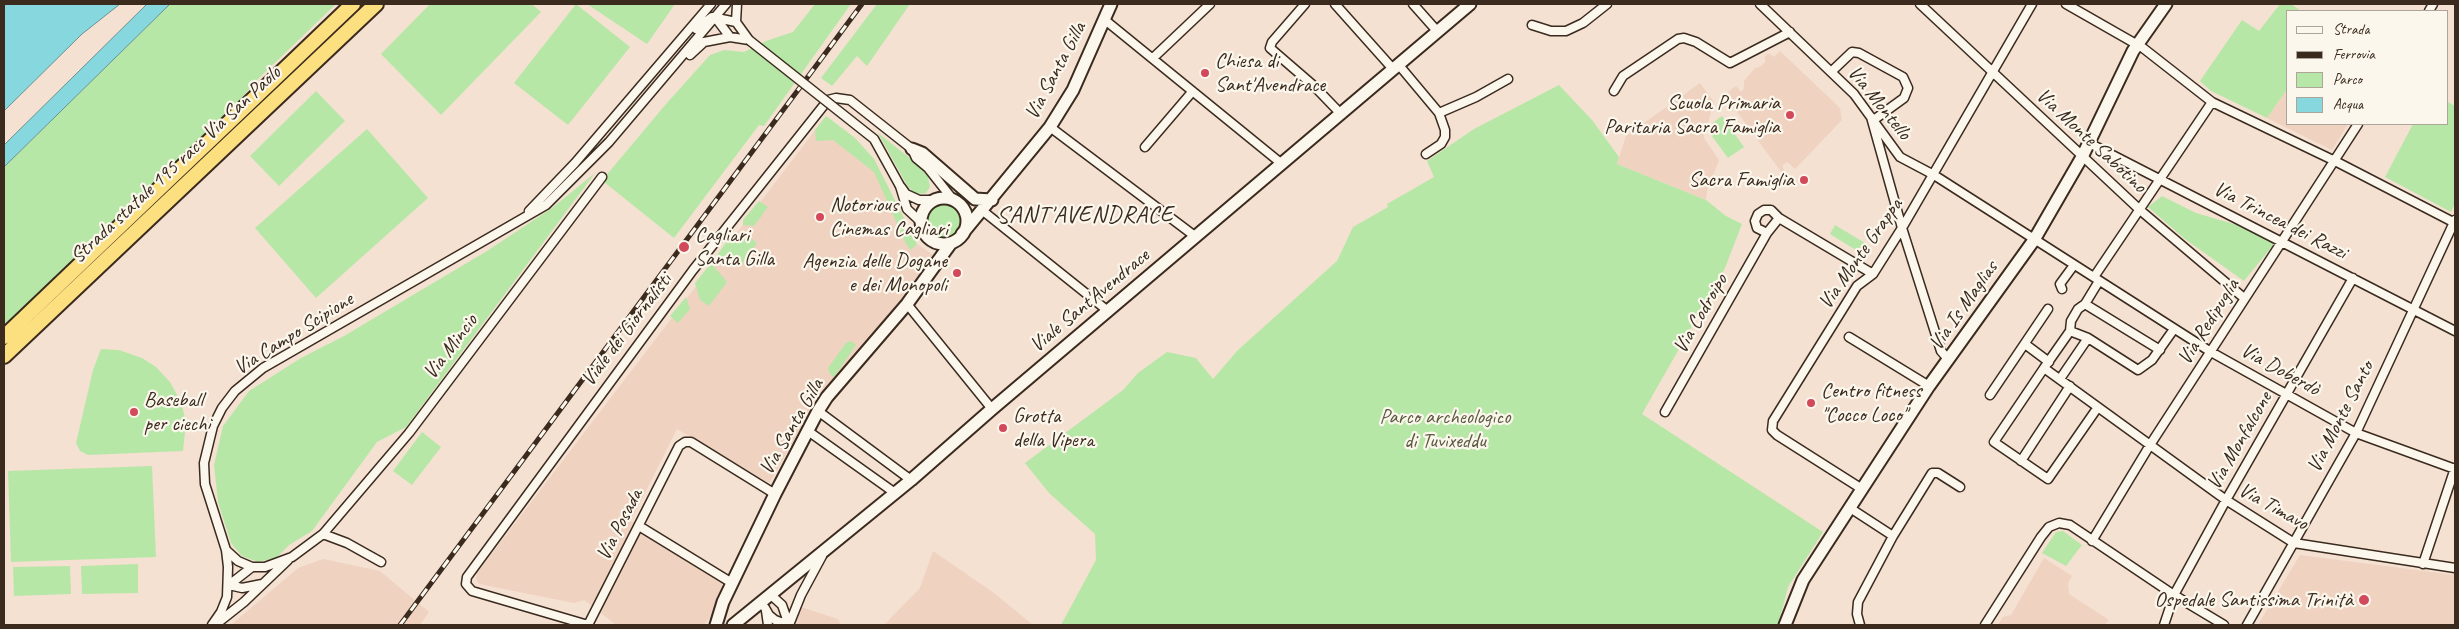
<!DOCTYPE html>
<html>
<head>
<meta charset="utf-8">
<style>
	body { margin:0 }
	#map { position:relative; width:2459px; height:629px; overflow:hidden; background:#f4e1d2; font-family:Caveat,sans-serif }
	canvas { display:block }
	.frame { position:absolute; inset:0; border:5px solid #3b2a1e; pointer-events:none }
	.legend { position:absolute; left:2286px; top:10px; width:162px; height:115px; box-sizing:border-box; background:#fbf7ec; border:1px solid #aea59a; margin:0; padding:6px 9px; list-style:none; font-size:15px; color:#3b2a1e }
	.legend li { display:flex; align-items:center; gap:10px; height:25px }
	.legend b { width:25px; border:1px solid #aea59a }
</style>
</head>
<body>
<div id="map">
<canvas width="2459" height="629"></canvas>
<div class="frame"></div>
<ul class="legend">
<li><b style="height:6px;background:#fbf7ec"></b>Strada</li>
<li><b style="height:6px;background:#3b2a1e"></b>Ferrovia</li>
<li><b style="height:14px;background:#b7e7a7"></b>Parco</li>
<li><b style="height:14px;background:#86d7de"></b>Acqua</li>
</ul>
</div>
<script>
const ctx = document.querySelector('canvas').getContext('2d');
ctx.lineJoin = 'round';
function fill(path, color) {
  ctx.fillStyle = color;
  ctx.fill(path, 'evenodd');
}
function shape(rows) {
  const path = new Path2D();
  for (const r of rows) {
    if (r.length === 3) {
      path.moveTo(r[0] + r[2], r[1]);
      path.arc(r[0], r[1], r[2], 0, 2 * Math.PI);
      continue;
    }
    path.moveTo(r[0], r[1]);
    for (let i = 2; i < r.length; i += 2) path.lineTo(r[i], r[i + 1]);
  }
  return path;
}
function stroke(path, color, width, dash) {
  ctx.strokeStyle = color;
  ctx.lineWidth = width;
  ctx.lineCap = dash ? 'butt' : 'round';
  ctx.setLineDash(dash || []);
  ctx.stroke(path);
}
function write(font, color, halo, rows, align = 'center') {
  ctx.font = font + ' Caveat,sans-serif';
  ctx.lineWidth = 4.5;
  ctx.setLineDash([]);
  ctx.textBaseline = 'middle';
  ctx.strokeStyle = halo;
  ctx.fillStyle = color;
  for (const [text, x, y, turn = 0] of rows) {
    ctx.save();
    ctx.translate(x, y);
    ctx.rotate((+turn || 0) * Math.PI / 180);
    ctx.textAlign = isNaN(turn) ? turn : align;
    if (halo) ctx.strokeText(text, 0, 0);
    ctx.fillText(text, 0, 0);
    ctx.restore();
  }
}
const built = shape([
	[1780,51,1840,108,1842,120,1795,169,1787,162,1782,166,1784,170,1782,173,1729,101,1730,95,1728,92,1736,86,1741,92,1744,88,1744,81,1755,68,1760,67,1766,61,1764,58,1768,53,1774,57],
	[1700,83,1714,102,1707,127,1705,127,1704,138,1719,160,1707,191,1706,200,1617,164,1626,136],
	[2288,88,2288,124,2348,124,2332,150,2267,118],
	[826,116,855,138,874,159,917,244,935,256,809,416,769,483,677,429,631,521,725,575,715,611,704,625,616,625,584,600,574,603,479,584,476,579,477,573],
	[933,551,994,593,1033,625,884,625,920,588],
	[2300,555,2455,575,2455,625,2258,625],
	[2044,558,2072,576,2068,583,2069,594,2109,620,2105,625,1998,625,2003,617,2011,615],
	[323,559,380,571,429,612,420,625,231,625,298,568],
	[801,607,838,619,841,625,795,625]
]);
const green = shape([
	[170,4,336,4,258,79,223,119,4,328,4,167],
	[430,4,532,4,541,12,441,115,381,54],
	[576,4,630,47,568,125,514,83],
	[587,4,675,4,647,44],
	[815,4,851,4,764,126,759,125,674,238,604,182,604,178,666,104,710,55,724,50,744,52,766,41,793,32],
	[877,4,910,4,867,66,857,56,832,86,821,78],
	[2280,4,2291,4,2301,11,2288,11,2288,88,2267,118,2211,91,2200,81,2242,20,2259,31],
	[1559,85,1592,120,1619,157,1617,164,1706,200,1726,216,1742,224,1725,268,1642,414,1823,532,1788,587,1778,625,1061,625,1096,560,1095,534,1049,493,1025,463,1123,390,1138,373,1167,352,1196,358,1213,379,1238,350,1337,261,1353,227,1388,207,1387,204,1434,177,1427,161,1474,129],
	[316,91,345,121,279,186,250,156],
	[2448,102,2455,106,2455,203,2451,212,2385,177,2413,124,2448,124],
	[826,116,855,138,874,159,917,244,911,250,906,244,874,172,833,140,816,141,815,130],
	[1722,116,1744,147,1728,158,1706,128],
	[367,129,428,198,316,298,255,228],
	[878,133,915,162,928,177,930,187,926,193,916,194,908,187],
	[595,173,406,427,377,442,312,531,289,545,276,558,258,562,242,556,231,543,218,502,214,465,223,426,249,391,301,358,344,336,487,251,552,208],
	[2162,196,2196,213,2237,225,2274,244,2244,281,2185,239,2148,207],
	[759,201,768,207,754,226,743,225,743,220],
	[943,222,17],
	[1835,225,1870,246,1864,255,1830,234],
	[747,235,757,243,740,267,717,255,730,237],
	[711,263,727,282,709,306,700,300,695,283],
	[686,297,690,309,678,323,670,316],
	[851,341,856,345,834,377,830,374,828,368,846,343],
	[101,349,119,350,142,358,156,367,170,382,181,402,186,422,183,451,88,455,80,451,76,443,93,370],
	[422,432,441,447,412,485,393,471],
	[152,466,156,557,11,562,8,471],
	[2063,531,2082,545,2066,566,2042,553,2056,532],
	[138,564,138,593,82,594,81,566],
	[70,566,71,594,14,596,13,567]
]);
const water = shape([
	[4,4,120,4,82,34,4,111,4,4],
	[147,4,170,4,4,167,4,145,147,4]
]);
const street = shape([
	[1305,4,1272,42,1270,48,1314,86,1340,113],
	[1335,4,1393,69],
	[1413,4,1437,31],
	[1760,4,1854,94,1900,157,1934,175,2211,352,2356,433,2455,469],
	[1920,4,2140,210,2244,298],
	[2066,4,2143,48,2212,102,2335,161,2455,223],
	[2429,11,2433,4],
	[715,17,730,37,749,40],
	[1105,20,1282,164],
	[736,22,737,4],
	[1532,25,1551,31,1566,31,1583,23,1607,4],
	[696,29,712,17,736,22,749,40],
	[690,55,704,42,730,37],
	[1153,58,1210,4],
	[1398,64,1439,113,1445,130,1445,137,1441,144,1426,154],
	[1831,72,1852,52,1859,53,1903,77,1908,88,1904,98,1875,119],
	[1614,91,1623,76,1678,39,1684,38,1696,42,1730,63,1790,32],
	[1439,113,1476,97,1508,79],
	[1871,117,1902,228,1941,351,1948,359],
	[1050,127,1196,237],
	[2089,143,2455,331],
	[1145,147,1192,92],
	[900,186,907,209,921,222],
	[901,187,906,194,919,200,935,200],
	[529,211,575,163,711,4],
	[983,211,1108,311],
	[1767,233,1757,228,1755,221,1758,214,1764,210,1771,210,1779,218],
	[2094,277,2212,102],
	[2062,289,2060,284,2074,265],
	[907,304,992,409],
	[2085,304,2160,350],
	[2174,329,2152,360,2138,370,2088,338,2070,331,2044,368,2226,500,2294,543,2455,568],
	[2070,331,2071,321,2078,309,2085,304,2099,281],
	[1849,337,1929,386],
	[2025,344,2049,362],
	[2044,368,1994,442,2048,479,2098,407],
	[2060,379,2088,338],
	[1990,395,2048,309],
	[818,411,911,480],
	[1665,412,1767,233,1779,218,1873,274],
	[808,431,895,493],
	[2021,461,2070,386],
	[1862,489,1777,435,1772,430,1773,421,1857,286,1873,274,1902,228,2032,4],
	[1850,508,1893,536],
	[639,526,732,583],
	[323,534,347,543,381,562],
	[2092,541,2150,445,2358,124],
	[226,550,238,561,252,567,265,567,292,557,323,534,409,433,602,177],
	[2423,564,2455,468],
	[229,585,242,588,262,584],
	[229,585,252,567],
	[771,595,782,605,789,625],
	[765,608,769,615,775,620,789,625],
	[766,611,768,625],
	[212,625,221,612,227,597,228,567,226,550,205,484,204,463,213,426,222,408,235,391,263,368,546,205,609,142,726,4],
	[215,625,244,602,288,560],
	[588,625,472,591,466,584,467,577,693,270,828,100,836,98,850,100,912,149,916,158,928,168,954,201],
	[588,625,679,446,685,442,691,442,775,494],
	[789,625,801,595,822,556],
	[1860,625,1857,614,1858,602,1893,536,1932,473,1938,473,1960,487],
	[1985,625,2041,537,2049,527,2059,523,2070,525,2174,595,2224,625],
	[2164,625,2174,595,2226,500,2353,278],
	[2247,625,2356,433,2455,220]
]);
const secondary = shape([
	[912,149,922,153,975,199,992,200],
	[944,221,23],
	[962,234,1050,127,1073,90,1111,4],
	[716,625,723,602,775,494,818,411,827,397,907,304,951,243],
	[733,625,911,480,992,409,1470,4],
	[1785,625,1803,580,1862,489,1929,386,2034,240,2082,157,2133,51,2166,4]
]);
const highway = shape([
	[4,337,353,4],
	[4,356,376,4]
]);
const rail = shape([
	[400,625,862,4]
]);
const streetBridge = shape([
	[749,40,874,139,900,186]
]);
const markers = [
	[1205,73,5,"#d1495b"],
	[1790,115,5,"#d1495b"],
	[1804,180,5,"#d1495b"],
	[820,217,5,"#d1495b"],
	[684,247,6,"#d1495b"],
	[957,273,5,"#d1495b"],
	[1811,403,5,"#d1495b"],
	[134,412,5,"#d1495b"],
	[1003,428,5,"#d1495b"],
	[2364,600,6,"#d1495b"]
];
const poiNames = [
	["Chiesa di",1215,61],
	["Sant'Avendrace",1215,85],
	["Scuola Primaria",1780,103,"right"],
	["Paritaria Sacra Famiglia",1780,127,"right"],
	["Sacra Famiglia",1794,180,"right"],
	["Notorious",830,205],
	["Cinemas Cagliari",830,229],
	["Cagliari",695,235],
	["Santa Gilla",695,259],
	["Agenzia delle Dogane",947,261,"right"],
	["e dei Monopoli",947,285,"right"],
	["Centro fitness",1821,391],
	["\"Cocco Loco\"",1821,415],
	["Baseball",144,400],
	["per ciechi",144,424],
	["Grotta",1013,416],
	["della Vipera",1013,440],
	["Ospedale Santissima Trinità",2353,600,"right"]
];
const streetNames = [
	["Via Santa Gilla",1056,71,-62],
	["Via Montello",1879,103,51],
	["Via Monte Sabotino",2091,141,43],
	["Strada statale 195 racc Via San Paolo",176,165,-43],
	["Via Trincea dei Razzi",2280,221,27],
	["Via Monte Grappa",1861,254,-55],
	["Viale Sant'Avendrace",1090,301,-40],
	["Via Is Maglias",1964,306,-55],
	["Via Codroipo",1701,314,-60],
	["Via Redipuglia",2209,322,-58],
	["Viale dei Giornalisti",627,330,-53],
	["Via Campo Scipione",294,334,-32],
	["Via Mincio",451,347,-53],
	["Via Doberdò",2280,370,29],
	["Via Monte Santo",2341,417,-63],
	["Via Santa Gilla",792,427,-60],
	["Via Monfalcone",2240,441,-60],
	["Via Timavo",2273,507,29],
	["Via Posada",620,525,-63]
];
const parkNames = [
	["Parco archeologico",1445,417],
	["di Tuvixeddu",1445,441]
];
const quarterNames = [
	["SANT'AVENDRACE",1085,216]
];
fill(built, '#efd2c0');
fill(green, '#b7e7a7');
fill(water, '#86d7de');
stroke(water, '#689291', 1);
stroke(street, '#3b2a1e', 11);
stroke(secondary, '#3b2a1e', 15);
stroke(highway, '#3b2a1e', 18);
stroke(street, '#fbf7ec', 8);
stroke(secondary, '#fbf7ec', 11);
stroke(highway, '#fce080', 14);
stroke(rail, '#3b2a1e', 5);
stroke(rail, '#fbf7ec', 3, [9]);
stroke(streetBridge, '#3b2a1e', 11, []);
stroke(streetBridge, '#fbf7ec', 8);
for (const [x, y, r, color] of markers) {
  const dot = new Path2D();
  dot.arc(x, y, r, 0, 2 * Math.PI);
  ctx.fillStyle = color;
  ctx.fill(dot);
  stroke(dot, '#fbf7ec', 2);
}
write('21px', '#3b2a1e', '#fbf7ec', poiNames, 'left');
write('21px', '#3b2a1e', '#fbf7ec', streetNames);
write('21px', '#5a5940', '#fbf7ec', parkNames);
ctx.letterSpacing = '1px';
write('24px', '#3b2a1e', '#fbf7ec', quarterNames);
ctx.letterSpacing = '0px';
</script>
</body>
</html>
